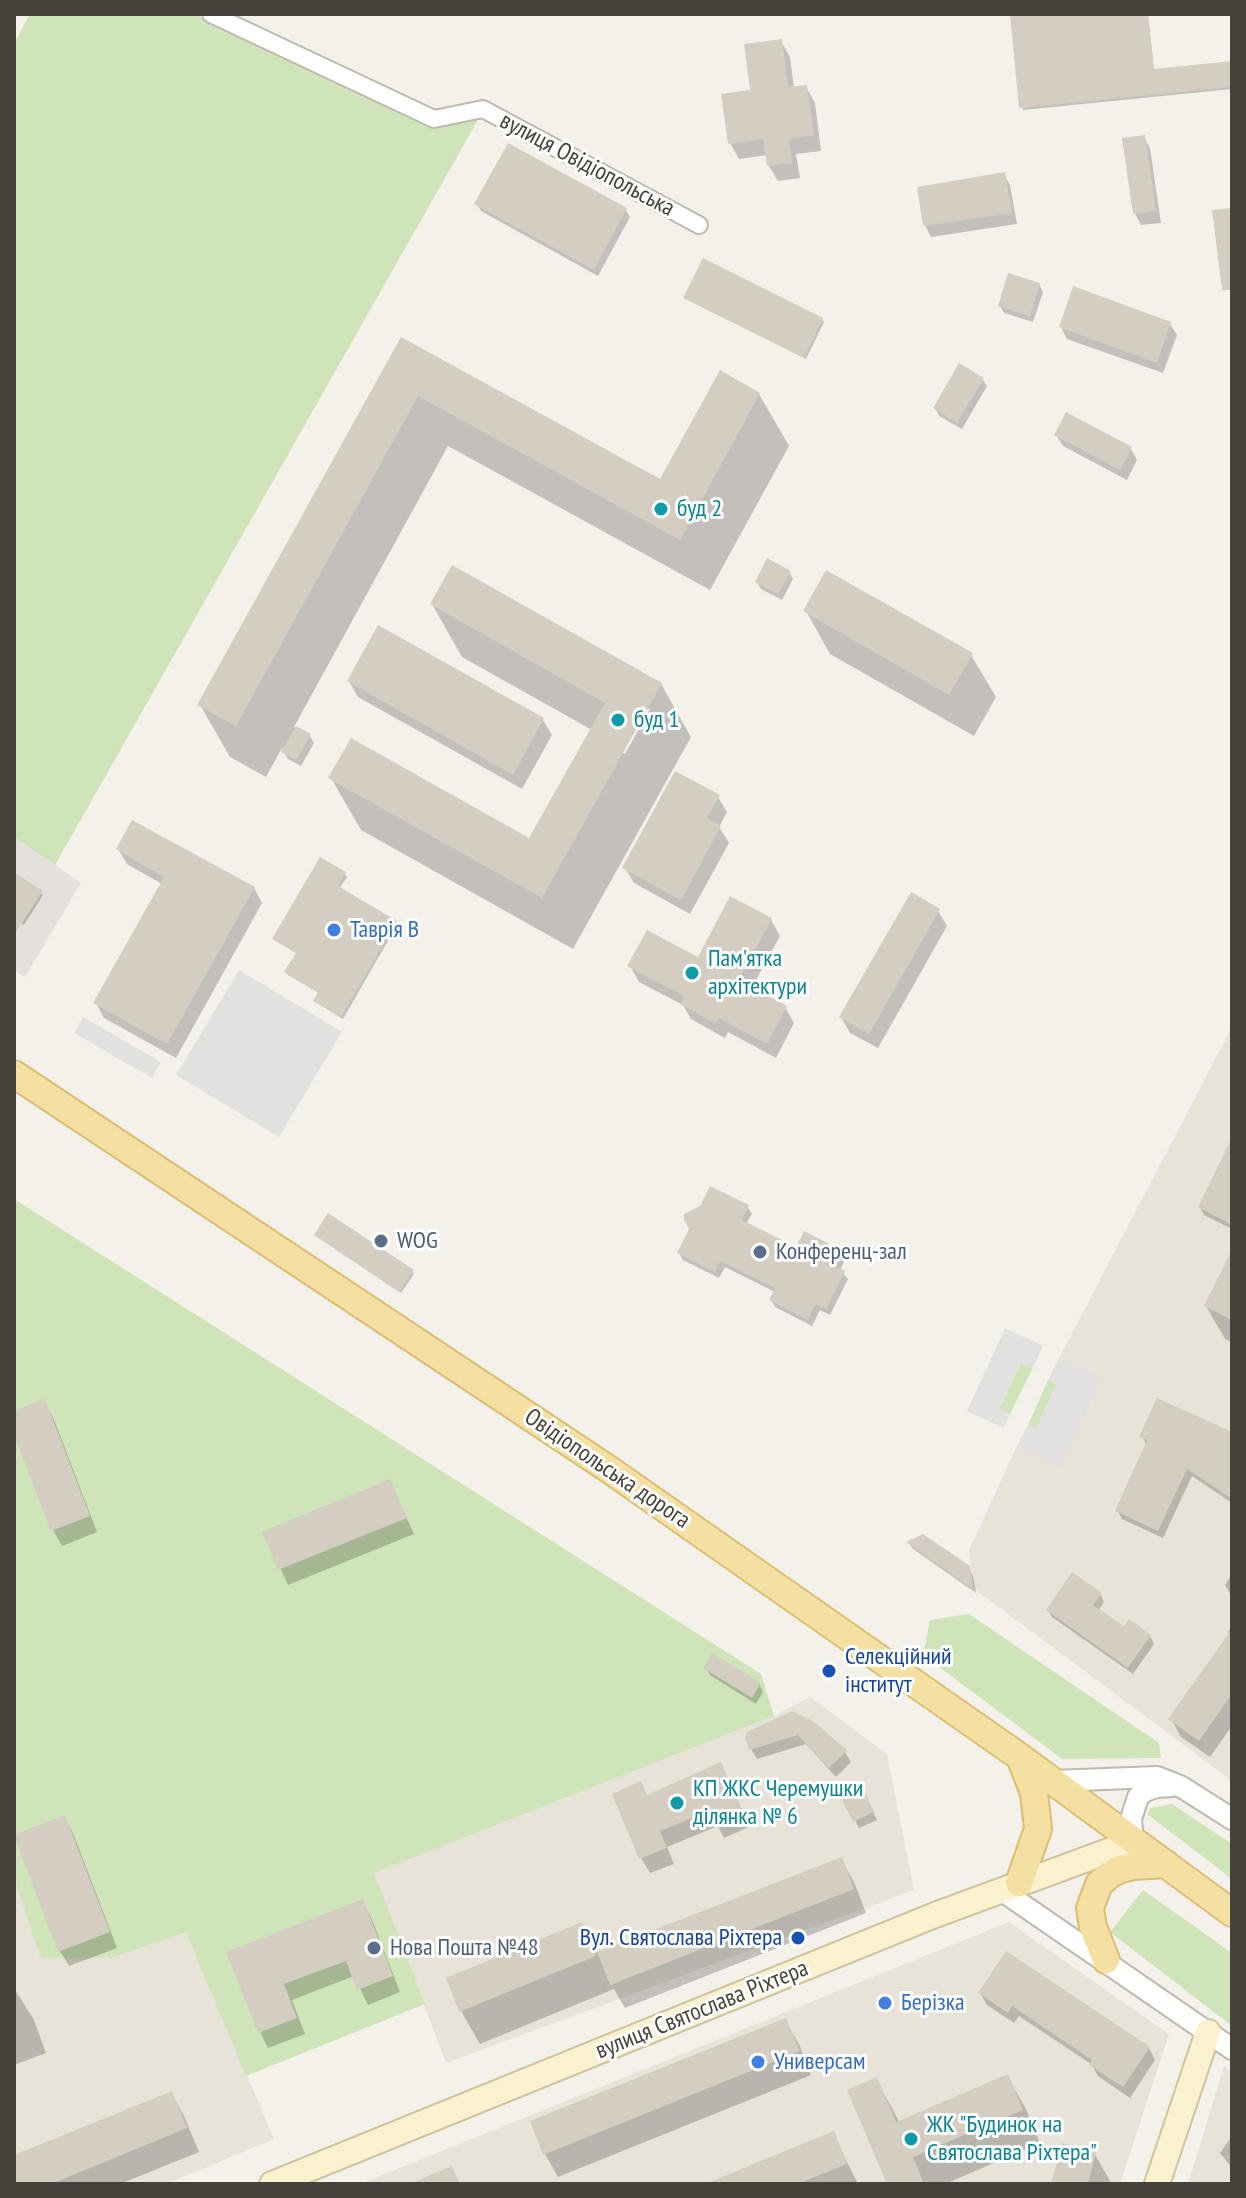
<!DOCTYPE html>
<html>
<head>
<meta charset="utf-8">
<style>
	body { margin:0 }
	#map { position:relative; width:1246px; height:2198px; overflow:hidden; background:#f4f1eb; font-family:"PT Sans Narrow",sans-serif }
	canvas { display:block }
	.frame { position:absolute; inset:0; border:16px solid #474239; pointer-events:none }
</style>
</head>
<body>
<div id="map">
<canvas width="1246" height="2198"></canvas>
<div class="frame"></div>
</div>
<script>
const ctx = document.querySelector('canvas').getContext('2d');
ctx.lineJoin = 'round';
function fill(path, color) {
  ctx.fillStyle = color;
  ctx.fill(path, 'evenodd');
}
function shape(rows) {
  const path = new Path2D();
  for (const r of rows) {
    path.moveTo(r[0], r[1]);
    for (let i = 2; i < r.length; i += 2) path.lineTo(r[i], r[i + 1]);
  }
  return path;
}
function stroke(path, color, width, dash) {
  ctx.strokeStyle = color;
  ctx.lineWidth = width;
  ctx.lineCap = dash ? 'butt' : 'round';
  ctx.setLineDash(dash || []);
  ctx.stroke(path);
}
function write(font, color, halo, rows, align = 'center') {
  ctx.font = font + ' "PT Sans Narrow",sans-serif';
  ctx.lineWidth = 6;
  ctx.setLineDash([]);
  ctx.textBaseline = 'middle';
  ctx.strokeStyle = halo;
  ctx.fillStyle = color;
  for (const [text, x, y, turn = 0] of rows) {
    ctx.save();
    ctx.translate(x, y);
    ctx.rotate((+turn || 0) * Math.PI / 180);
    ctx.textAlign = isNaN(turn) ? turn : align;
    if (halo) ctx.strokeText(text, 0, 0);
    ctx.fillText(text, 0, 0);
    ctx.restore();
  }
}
const residential = shape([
	[1232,1027,1232,1781,973,1588,969,1550,1017,1446,1061,1466,1102,1378,1059,1358],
	[810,1697,887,1754,914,1890,446,2063,374,1873,774,1716],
	[14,1877,42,1959,111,1958,186,1931,274,2139,166,2184,14,2184],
	[1009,1922,1169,2034,1120,2184,360,2184],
	[1224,2066,1232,2072,1232,2184,1188,2184]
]);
const industrial = shape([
	[14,837,81,883,25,977,14,970]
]);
const green = shape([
	[30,14,195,14,432,129,479,118,55,865,14,837,14,44],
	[14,1199,761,1674,774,1716,374,1873,425,2004,246,2076,186,1932,111,1958,41,1959,14,1877],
	[1021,1363,1033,1368,1010,1414,999,1409],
	[1048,1380,1057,1384,1036,1429,1028,1425],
	[969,1614,1159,1743,1161,1758,1062,1759,923,1655,930,1620],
	[1172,1804,1232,1844,1232,1879,1147,1814,1151,1808],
	[1143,1890,1232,1953,1232,2026,1110,1932]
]);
const parking = shape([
	[239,970,342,1032,279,1137,176,1075],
	[83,1017,161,1062,152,1078,74,1033],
	[1005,1328,1043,1346,1033,1368,1021,1363,999,1409,1010,1414,1004,1428,967,1411],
	[1059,1358,1102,1378,1061,1467,1017,1446,1028,1425,1036,1428,1056,1384,1048,1380]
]);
const shadow = shape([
	[1012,14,1148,14,1154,71,1232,63,1232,89,1023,110],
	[781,41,790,57,794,89,806,87,815,103,821,151,796,154,800,178,778,181,769,166,767,155,739,159,730,143,752,92],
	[1144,137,1150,148,1161,223,1141,225,1135,214,1124,140],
	[1004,174,1010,185,1017,224,931,237,925,225],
	[477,204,626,210,630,217,598,276,481,211],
	[1039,284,1043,292,1033,322,1004,313,1000,306],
	[686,298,822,319,824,322,806,359],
	[1170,324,1177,335,1163,373,1067,339,1061,327],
	[402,339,661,482,759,394,789,446,710,590,448,446,294,727,310,736,314,743,301,766,288,759,282,748,266,777,230,757,200,705],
	[982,379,987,386,962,429,939,416,935,408],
	[1056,435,1131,449,1137,460,1127,480,1063,446],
	[789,572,793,579,782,600,761,589,757,582],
	[432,604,661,684,691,737,573,949,361,830,331,778,530,841,592,730,462,657],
	[646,709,650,709,625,754,622,752],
	[806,611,971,655,996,697,974,736,830,654],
	[349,681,543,720,552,735,522,789,358,697],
	[718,797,727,812,719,827,729,843,690,914,634,883,625,868],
	[118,849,254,888,262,903,176,1058,104,1018,96,1003,162,884,127,864],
	[14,874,43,895,24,925,14,919],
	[345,874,347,877,339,889,397,925,343,1019,317,1003,315,1001,319,993,288,975,287,972,297,954,274,939],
	[938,911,947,926,878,1048,850,1033,841,1017],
	[771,920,780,936,751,989,785,1007,794,1023,776,1058,728,1032,725,1038,691,1019,683,1005,639,982,630,966,699,960],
	[1232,1142,1232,1229,1204,1215,1200,1207],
	[747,1206,752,1214,746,1224,797,1249,841,1252,845,1260,840,1270,848,1279,830,1315,820,1310,812,1326,775,1307,771,1300,775,1292,725,1267,719,1278,683,1260,679,1253],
	[316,1235,412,1271,414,1274,401,1293],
	[1232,1276,1232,1342,1225,1339,1206,1306],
	[44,1402,53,1417,97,1532,62,1546,53,1530,14,1429,14,1413],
	[1232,1435,1232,1503,1192,1476,1163,1538,1122,1519,1117,1510,1147,1446,1142,1436],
	[390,1482,414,1534,288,1585,265,1533],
	[909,1543,969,1568,973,1576,976,1593,913,1549],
	[1232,1574,1232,1597,1225,1585],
	[1100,1594,1104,1602,1098,1611,1124,1629,1150,1636,1154,1644,1133,1674,1052,1617,1048,1610],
	[1232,1626,1232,1726,1210,1757,1181,1737,1171,1719,1230,1635,1228,1632],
	[706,1668,759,1684,763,1692,756,1704,710,1675],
	[812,1722,845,1752,851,1762,836,1777,806,1744,757,1759,751,1749],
	[729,1780,749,1827,724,1838,718,1826,667,1847,674,1864,650,1873,641,1858,648,1797],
	[865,1796,877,1820,859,1828,843,1797],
	[65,1818,73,1833,117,1948,69,1966,60,1951],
	[841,1859,854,1882,866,1913,625,2008,614,1989,480,2044,461,2011,581,1925,598,1954],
	[362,1901,371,1917,400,1992,368,2005,354,1976,292,2000,305,2034,268,2048,260,2032,229,1953],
	[14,1988,34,2020,46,2053,14,2065],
	[980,1993,1149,2048,1155,2060,1130,2098,1098,2076,1091,2064,1019,2016,1014,2023,987,2005],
	[785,2021,799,2044,811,2075,558,2177,545,2154],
	[1007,2076,1026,2109,1040,2143,945,2184,889,2184,876,2079,900,2123],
	[171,2093,184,2116,199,2152,120,2184,14,2184,14,2157],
	[833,2134,858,2184,709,2184],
	[1232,2136,1232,2168,1220,2153],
	[1094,2153,1112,2184,1053,2184]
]);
const building = shape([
	[1010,14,1148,14,1154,69,1232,61,1232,87,1019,108],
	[782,39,788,87,807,85,814,135,789,139,792,163,767,166,763,139,728,144,721,94,750,90,744,44],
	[1145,135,1156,211,1133,214,1122,138],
	[508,143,627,208,594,270,474,204],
	[1005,172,1012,213,923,226,917,187],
	[1232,208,1232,290,1222,290,1212,210],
	[703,258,823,318,804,358,683,298],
	[1008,273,1040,283,1030,316,998,306],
	[1073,286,1171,322,1157,363,1059,327],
	[401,337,660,479,720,370,760,393,680,540,418,396,236,726,197,705],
	[959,363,984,378,957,423,933,408],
	[1066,412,1132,447,1120,470,1054,435],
	[767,558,791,571,778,594,755,582],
	[452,565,662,683,542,898,328,778,351,738,529,838,605,703,430,604],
	[826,570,973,653,949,695,803,611],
	[378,625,544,718,513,775,347,681],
	[296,726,311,734,296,760,281,752],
	[675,771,720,795,707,818,721,826,681,900,622,868],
	[132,820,255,887,167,1044,93,1003,164,877,116,849],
	[320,857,346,872,338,886,397,921,341,1017,313,1001,318,992,284,972,296,953,272,939],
	[14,872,43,891,14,935],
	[911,892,940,909,869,1034,839,1017],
	[730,896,772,918,739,980,787,1006,767,1044,719,1018,716,1024,680,1004,684,996,627,966,647,930,698,957],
	[1232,1138,1232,1225,1198,1207],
	[710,1186,749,1205,742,1220,796,1247,804,1231,843,1251,835,1266,845,1271,826,1309,815,1304,808,1320,769,1300,775,1288,720,1261,715,1272,677,1253,689,1229,684,1220,684,1214,700,1206],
	[328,1213,414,1270,399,1292,314,1235],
	[1232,1250,1232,1320,1204,1306],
	[1157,1398,1232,1432,1232,1499,1187,1469,1158,1531,1115,1511,1147,1440,1139,1437],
	[45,1399,90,1516,51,1531,14,1435,14,1411],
	[390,1479,407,1518,278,1570,262,1532],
	[923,1534,970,1566,973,1589,906,1542],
	[1072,1572,1102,1593,1093,1605,1124,1626,1129,1619,1151,1635,1128,1668,1046,1610],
	[1232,1629,1232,1694,1199,1741,1168,1719],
	[712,1653,761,1683,752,1698,703,1668],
	[792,1711,813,1721,847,1750,829,1768,798,1735,749,1750,745,1738,747,1732],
	[721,1762,742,1811,714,1823,709,1811,660,1831,667,1848,639,1859,612,1794,641,1781,647,1795],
	[862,1786,874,1812,853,1822,840,1796],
	[65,1815,110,1932,58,1952,14,1835],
	[842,1857,854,1889,610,1985,597,1952],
	[363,1899,393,1976,357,1990,346,1961,284,1984,297,2018,258,2033,226,1952],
	[582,1922,596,1956,459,2012,446,1978],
	[1006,1951,1150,2047,1123,2087,1089,2065,1092,2060,1012,2006,1008,2013,978,1993],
	[786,2018,800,2051,543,2155,530,2121],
	[1008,2074,1023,2110,913,2157,924,2184,887,2184,847,2090,877,2077,896,2122],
	[172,2091,187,2128,51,2184,14,2184,14,2155],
	[834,2131,847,2164,797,2184,705,2184],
	[1062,2143,1096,2152,1088,2184,1051,2184],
	[452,2166,460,2184,409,2184]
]);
const minor = shape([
	[211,14,434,119,483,109,699,225]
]);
const tertiary = shape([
	[1052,1781,1157,1777,1180,1786,1232,1819],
	[1133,1842,1131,1819,1138,1797,1145,1791,1156,1787,1172,1786],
	[1001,1890,1232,2049]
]);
const secondary = shape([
	[272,2184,935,1915,1133,1842],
	[1157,2184,1208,2032]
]);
const primary = shape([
	[14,1074,607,1468,1020,1757,1232,1913],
	[1019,1883,1038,1829,1034,1793,1020,1757],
	[1106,1960,1093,1927,1090,1908,1099,1884,1109,1875,1120,1869,1134,1866,1166,1864]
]);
const markers = [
	[661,509,8,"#0f9aa8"],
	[618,720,8,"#0f9aa8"],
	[334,930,8,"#3f7fe0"],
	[692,973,8,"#0f9aa8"],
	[381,1241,8,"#5c6f8a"],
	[760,1252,8,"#5c6f8a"],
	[829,1671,8,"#1a4fb4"],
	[677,1803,8,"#0f9aa8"],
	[798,1938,8,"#1a4fb4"],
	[374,1948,8,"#5c6f8a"],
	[885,2003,8,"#3f7fe0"],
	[758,2062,8,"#3f7fe0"],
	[911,2139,8,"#0f9aa8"]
];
const streetNames = [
	["вулиця Овідіопольська",587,165,28],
	["Овідіопольська дорога",607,1469,34],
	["вулиця Святослава Ріхтера",702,2010,-22]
];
const cultureNames = [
	["буд 2",677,509],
	["буд 1",634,720],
	["Пам'ятка",708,959],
	["архітектури",708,987],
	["КП ЖКС Черемушки",693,1789],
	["ділянка № 6",693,1817],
	["ЖК \"Будинок на",927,2125],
	["Святослава Ріхтера\"",927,2153]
];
const shopNames = [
	["Таврія В",350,930],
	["Берізка",901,2003],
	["Универсам",774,2062]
];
const serviceNames = [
	["WOG",397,1241],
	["Конференц-зал",776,1252],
	["Нова Пошта №48",390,1948]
];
const transitNames = [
	["Селекційний",845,1657],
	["інститут",845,1685],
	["Вул. Святослава Ріхтера",782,1938,"right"]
];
fill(residential, '#e7e3d9');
fill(industrial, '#e4e0dc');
fill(green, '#cfe4b8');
fill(parking, '#e3e1df');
fill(shadow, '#0003');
fill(building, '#d4cdc1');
stroke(minor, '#bfb9ae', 20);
stroke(tertiary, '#bfb9ae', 24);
stroke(secondary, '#cfc49f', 28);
stroke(primary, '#d9be73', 30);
stroke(minor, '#fff', 16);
stroke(tertiary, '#fff', 20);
stroke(secondary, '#faf1cf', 24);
stroke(primary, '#f5e0a3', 26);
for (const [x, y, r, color] of markers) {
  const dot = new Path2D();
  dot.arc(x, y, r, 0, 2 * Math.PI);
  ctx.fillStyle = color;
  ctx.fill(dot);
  stroke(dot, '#fff', 3);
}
write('24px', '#474239', '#fff', streetNames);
write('24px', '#0d838f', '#fff', cultureNames, 'left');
write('24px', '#366cbe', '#fff', shopNames, 'left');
write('24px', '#4e5e75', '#fff', serviceNames, 'left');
write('24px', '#164399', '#fff', transitNames, 'left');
</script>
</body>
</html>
